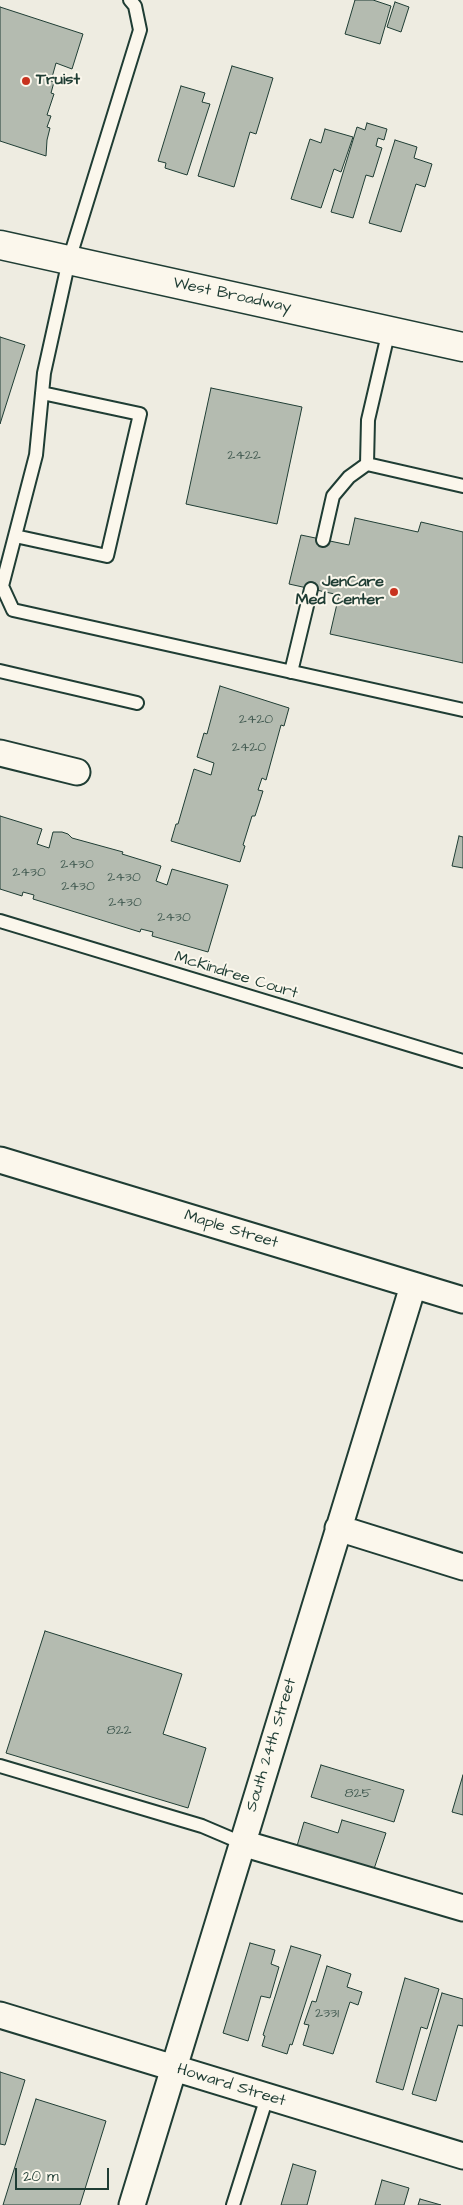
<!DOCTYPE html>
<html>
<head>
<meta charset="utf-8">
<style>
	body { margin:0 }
	#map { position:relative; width:463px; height:2205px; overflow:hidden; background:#eeece1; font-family:"Architects Daughter",sans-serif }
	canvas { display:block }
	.scale { position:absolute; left:15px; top:2168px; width:94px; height:22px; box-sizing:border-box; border:2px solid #1f3d34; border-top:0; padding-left:6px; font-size:15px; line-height:18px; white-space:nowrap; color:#1f3d34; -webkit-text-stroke:4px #fbf7ec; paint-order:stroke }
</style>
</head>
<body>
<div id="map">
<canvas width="463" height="2205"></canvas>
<div class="scale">20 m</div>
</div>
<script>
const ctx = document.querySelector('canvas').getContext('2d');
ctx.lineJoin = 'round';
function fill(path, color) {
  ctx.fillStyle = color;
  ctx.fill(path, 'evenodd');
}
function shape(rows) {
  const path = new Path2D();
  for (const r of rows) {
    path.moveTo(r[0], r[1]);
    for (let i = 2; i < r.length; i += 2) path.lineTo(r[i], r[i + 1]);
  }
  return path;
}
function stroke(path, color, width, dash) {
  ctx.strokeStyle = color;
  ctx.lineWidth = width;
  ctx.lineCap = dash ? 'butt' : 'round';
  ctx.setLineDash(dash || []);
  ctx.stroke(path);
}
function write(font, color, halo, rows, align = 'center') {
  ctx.font = font + ' "Architects Daughter",sans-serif';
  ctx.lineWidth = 4;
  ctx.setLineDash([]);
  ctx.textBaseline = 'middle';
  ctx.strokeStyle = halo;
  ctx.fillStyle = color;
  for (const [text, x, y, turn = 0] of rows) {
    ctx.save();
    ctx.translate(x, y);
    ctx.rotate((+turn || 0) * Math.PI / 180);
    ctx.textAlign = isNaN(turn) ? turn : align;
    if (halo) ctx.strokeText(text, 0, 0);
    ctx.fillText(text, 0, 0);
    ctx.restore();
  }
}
const building = shape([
	[355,0,373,0,391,6,380,44,345,34,355,0],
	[395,2,409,7,401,32,387,27,395,2],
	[0,7,83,34,72,69,56,63,51,81,54,82,51,93,54,94,47,115,51,116,47,127,50,128,47,140,46,156,0,141,0,7],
	[232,66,273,78,256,134,250,132,234,187,198,176,232,66],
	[181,86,205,93,202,102,210,104,187,175,165,168,166,163,158,161,181,86],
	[367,123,387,129,384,140,378,138,376,146,382,148,373,177,366,175,353,218,331,212,357,127,365,130,367,123],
	[325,129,353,137,341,172,334,169,321,208,291,199,310,139,321,143,325,129],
	[395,140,417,147,414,158,432,164,425,187,416,184,401,232,369,223,395,140],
	[0,337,25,345,0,424,0,337],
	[211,388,302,407,277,524,186,504,211,388],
	[355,518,418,532,421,522,463,532,463,663,330,634,339,595,289,584,301,535,349,545,355,518],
	[220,686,289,708,284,726,281,725,266,780,262,778,258,790,263,791,255,816,252,816,243,845,245,846,240,862,171,841,176,824,178,824,194,769,211,775,214,763,197,757,204,733,207,734,220,686],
	[0,816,42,829,37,844,49,848,53,832,62,832,68,834,72,838,123,852,122,854,161,866,156,881,167,885,172,869,228,885,208,952,152,936,153,932,141,929,140,932,33,899,34,895,23,892,22,896,0,889,0,816],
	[459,836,463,837,463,868,452,866,459,836],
	[45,1631,182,1674,163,1734,206,1748,188,1808,6,1753,45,1631],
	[321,1765,404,1790,394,1822,311,1797,321,1765],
	[463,1775,463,1815,452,1812,463,1775],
	[342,1820,386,1833,374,1869,297,1846,304,1822,338,1833,342,1820],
	[250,1943,275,1950,271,1964,279,1967,270,1998,261,1996,248,2041,223,2033,250,1943],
	[291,1946,321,1955,292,2045,290,2044,287,2054,262,2046,265,2036,263,2035,291,1946],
	[327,1966,351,1974,347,1987,362,1992,358,2005,350,2002,333,2054,303,2045,309,2025,304,2024,312,2001,316,2002,327,1966],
	[405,1978,439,1989,427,2029,421,2027,403,2090,376,2082,405,1978],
	[442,1993,463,1999,463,2026,458,2025,436,2101,412,2094,442,1993],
	[0,2072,25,2080,5,2145,0,2144,0,2072],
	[36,2099,106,2121,80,2205,3,2205,36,2099],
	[293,2164,316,2171,307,2205,281,2205,293,2164],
	[382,2180,409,2188,404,2205,375,2205,382,2180],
	[420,2199,441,2205,418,2205,420,2199]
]);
const service = shape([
	[130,0,135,6,140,30,69,260,44,373,36,455,2,586,13,610,463,710],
	[367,464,463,486],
	[15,536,107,556,140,414,42,393],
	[323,540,333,496,349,477,367,464,368,420,389,330],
	[0,671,137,703],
	[291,672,311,589],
	[0,921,463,1061],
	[0,1766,202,1826,242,1843],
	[233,2205,267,2097]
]);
const minor = shape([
	[0,753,77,772],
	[0,1160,463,1300],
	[338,1528,463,1567],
	[242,1843,463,1908],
	[0,2015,463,2156],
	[132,2205,413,1286]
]);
const tertiary = shape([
	[0,245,463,347]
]);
const markers = [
	[26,81,5,"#c8321e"],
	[394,592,5,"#c8321e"]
];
const numberNames = [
	["2422",244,456],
	["2420",256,720],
	["2420",249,748],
	["2430",77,865],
	["2430",29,873],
	["2430",124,878],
	["2430",78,887],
	["2430",125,903],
	["2430",174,918],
	["822",119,1731],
	["825",358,1794],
	["2331",327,2014]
];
const poiNames = [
	["Truist",36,81],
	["JenCare",384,583,"right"],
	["Med Center",384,601,"right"]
];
const streetNames = [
	["West Broadway",232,296,12],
	["McKindree Court",236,976,17],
	["Maple Street",231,1230,17],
	["South 24th Street",272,1745,-73],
	["Howard Street",231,2086,17]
];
fill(building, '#b4bbb0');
stroke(building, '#1f3d34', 1);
stroke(service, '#1f3d34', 16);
stroke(minor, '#1f3d34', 29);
stroke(tertiary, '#1f3d34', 31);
stroke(service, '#fbf7ec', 12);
stroke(minor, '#fbf7ec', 25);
stroke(tertiary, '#fbf7ec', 28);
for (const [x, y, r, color] of markers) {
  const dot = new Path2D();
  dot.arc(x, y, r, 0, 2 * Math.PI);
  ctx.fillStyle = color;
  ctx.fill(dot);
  stroke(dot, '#fbf7ec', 2);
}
write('14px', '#445c53', null, numberNames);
write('bold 16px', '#1f3d34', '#fbf7ec', poiNames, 'left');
write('16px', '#1f3d34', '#fbf7ec', streetNames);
</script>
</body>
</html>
